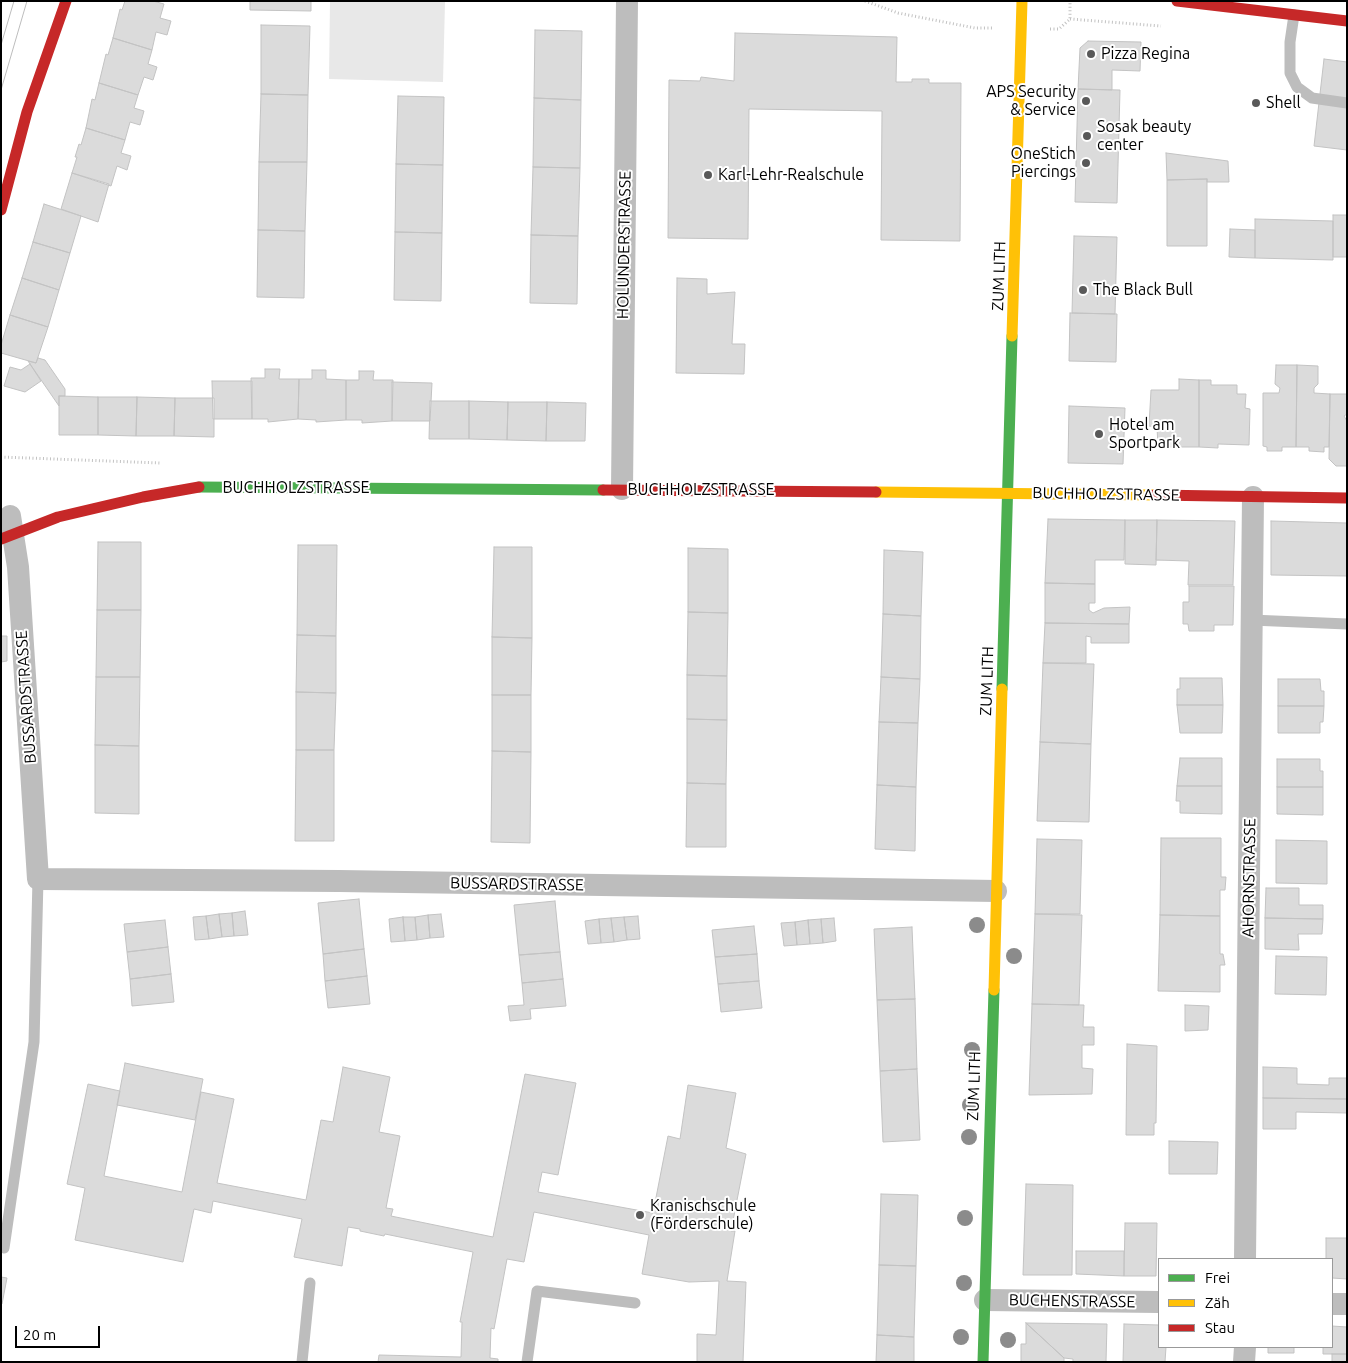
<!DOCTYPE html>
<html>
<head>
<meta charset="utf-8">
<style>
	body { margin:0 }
	#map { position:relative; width:1348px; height:1363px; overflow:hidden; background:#fff; font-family:Ubuntu,sans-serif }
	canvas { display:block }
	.frame { position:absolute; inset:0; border:2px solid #000; pointer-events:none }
	.legend { position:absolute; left:1158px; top:1258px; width:175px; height:90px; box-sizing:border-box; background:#fff; border:1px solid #999; margin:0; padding:6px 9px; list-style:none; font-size:15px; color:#000 }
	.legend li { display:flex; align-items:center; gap:10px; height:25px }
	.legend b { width:25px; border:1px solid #999 }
	.scale { position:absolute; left:15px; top:1326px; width:85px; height:22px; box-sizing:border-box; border:2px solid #000; border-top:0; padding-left:6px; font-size:15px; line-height:18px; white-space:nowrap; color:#000; -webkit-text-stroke:4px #fff; paint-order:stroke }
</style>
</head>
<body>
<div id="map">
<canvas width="1348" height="1363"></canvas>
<div class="frame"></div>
<ul class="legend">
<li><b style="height:6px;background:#4caf50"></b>Frei</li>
<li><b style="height:6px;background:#ffc107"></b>Zäh</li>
<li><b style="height:6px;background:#c62828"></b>Stau</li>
</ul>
<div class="scale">20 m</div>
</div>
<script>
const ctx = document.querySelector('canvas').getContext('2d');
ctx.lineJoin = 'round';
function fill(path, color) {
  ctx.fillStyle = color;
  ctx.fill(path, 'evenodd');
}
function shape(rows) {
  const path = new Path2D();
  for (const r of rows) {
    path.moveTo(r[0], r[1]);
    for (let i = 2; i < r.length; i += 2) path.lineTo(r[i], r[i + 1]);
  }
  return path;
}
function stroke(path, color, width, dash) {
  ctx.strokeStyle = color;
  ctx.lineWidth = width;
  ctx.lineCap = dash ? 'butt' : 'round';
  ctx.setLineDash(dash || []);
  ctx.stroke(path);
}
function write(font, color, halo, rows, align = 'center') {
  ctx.font = font + ' Ubuntu,sans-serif';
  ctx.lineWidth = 4;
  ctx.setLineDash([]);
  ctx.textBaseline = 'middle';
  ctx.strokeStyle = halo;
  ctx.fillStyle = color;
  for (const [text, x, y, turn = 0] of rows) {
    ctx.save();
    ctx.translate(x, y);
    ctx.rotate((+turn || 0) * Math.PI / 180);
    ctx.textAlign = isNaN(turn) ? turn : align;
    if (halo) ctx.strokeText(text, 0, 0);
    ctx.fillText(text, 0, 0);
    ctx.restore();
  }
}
const green = shape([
	[330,1,445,2,443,82,329,79]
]);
const building = shape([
	[125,1,153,1,164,4,160,18,171,21,167,35,156,32,152,50,113,38,120,9,122,10,125,1],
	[250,1,311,1,311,11,250,10,250,1],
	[261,25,310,26,308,95,261,94,261,25],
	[535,30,582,31,581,100,534,98,535,30],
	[735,33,897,37,896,82,912,82,912,79,929,79,929,83,961,83,960,241,881,240,882,111,749,109,748,239,668,238,669,80,700,81,701,77,734,81,735,33],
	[113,38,152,50,148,64,157,67,153,80,144,77,138,95,99,83,106,54,108,55,113,38],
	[1088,41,1141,42,1140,71,1112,70,1112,90,1078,89,1080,48,1088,41],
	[1324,59,1347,62,1347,150,1314,146,1324,59],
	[99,83,138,95,134,108,144,111,140,125,130,122,125,140,86,128,92,99,95,100,99,83],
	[1078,89,1120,90,1117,203,1075,202,1078,89],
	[261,94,308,95,307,162,259,162,261,94],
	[398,96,444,97,443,165,396,164,398,96],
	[534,98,581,100,580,168,533,167,534,98],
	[86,128,125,140,121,153,131,156,127,170,117,166,111,186,72,173,77,157,75,157,79,144,81,145,86,128],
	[1166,153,1228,161,1229,182,1207,182,1207,179,1167,180,1166,153],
	[259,162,307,162,305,231,258,230,259,162],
	[396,164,443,165,442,233,395,232,396,164],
	[533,167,580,168,578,236,531,235,533,167],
	[72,173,109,184,98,222,61,209,72,173],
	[1207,179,1207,246,1167,246,1167,180,1207,179],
	[44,204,81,216,70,253,33,242,44,204],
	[1333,215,1347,215,1347,257,1333,257,1333,215],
	[1255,219,1333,221,1333,260,1255,258,1255,219],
	[1230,229,1255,230,1255,258,1229,257,1230,229],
	[258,230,305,231,304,298,257,297,258,230],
	[395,232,442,233,441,301,394,300,395,232],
	[531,235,578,236,577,304,530,303,531,235],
	[1074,236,1117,237,1115,314,1072,313,1074,236],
	[33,242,70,253,59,290,22,278,33,242],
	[22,278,59,290,48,327,10,315,22,278],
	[677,278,707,279,707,294,735,292,732,344,745,344,744,374,676,373,677,278],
	[1070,313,1117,314,1116,362,1069,361,1070,313],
	[10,315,48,327,36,363,1,353,1,345,10,315],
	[38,358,45,360,65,389,65,396,59,396,59,406,28,361,36,363,38,358],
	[30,364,41,381,25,392,4,386,10,367,21,370,30,364],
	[1276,365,1297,365,1296,447,1282,447,1282,451,1267,451,1267,447,1263,446,1263,393,1279,393,1280,388,1275,384,1276,365],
	[1297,365,1318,366,1318,384,1314,388,1314,393,1330,394,1329,447,1324,447,1324,452,1309,451,1309,447,1296,447,1297,365],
	[265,369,280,369,279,379,299,379,298,419,268,422,268,419,252,419,251,378,265,378,265,369],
	[312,370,326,370,326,379,346,380,346,420,316,422,316,420,298,419,299,379,312,379,312,370],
	[359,371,374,371,373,380,393,380,392,421,362,423,362,420,346,420,346,380,359,380,359,371],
	[1179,379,1199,380,1199,447,1158,447,1157,427,1149,426,1151,390,1179,390,1179,379],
	[1199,380,1211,380,1211,385,1237,385,1237,394,1246,394,1245,408,1250,409,1249,445,1218,444,1218,448,1199,447,1199,380],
	[212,381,252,381,252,419,213,419,212,381],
	[392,382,432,383,430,421,392,421,392,382],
	[1330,394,1347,394,1347,414,1344,416,1347,421,1347,466,1336,466,1329,459,1330,394],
	[59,396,98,397,98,435,59,435,59,396],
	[98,397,137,397,136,436,98,435,98,397],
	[137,397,175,398,174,436,136,436,137,397],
	[175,398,214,398,214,437,174,436,175,398],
	[430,401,469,401,469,439,429,439,430,401],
	[469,401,508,402,507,440,469,439,469,401],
	[508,402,547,402,546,441,507,440,508,402],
	[547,402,586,403,585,441,546,441,547,402],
	[1069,406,1125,408,1123,464,1068,463,1069,406],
	[1048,519,1125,520,1124,560,1095,560,1095,584,1045,583,1048,519],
	[1125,520,1157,520,1156,565,1125,564,1125,520],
	[1157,520,1235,521,1233,585,1188,585,1189,561,1156,560,1157,520],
	[1271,521,1347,523,1347,576,1271,575,1271,521],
	[98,542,141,542,141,610,97,610,98,542],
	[298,545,337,545,336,636,297,635,298,545],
	[494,547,532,547,532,638,492,637,494,547],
	[688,548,728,549,728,613,688,612,688,548],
	[884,550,923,552,921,616,883,614,884,550],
	[1045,583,1095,584,1095,603,1089,603,1089,610,1093,613,1104,608,1130,607,1129,624,1045,623,1045,583],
	[1189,586,1234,586,1233,625,1214,625,1214,631,1189,631,1188,624,1183,624,1183,602,1189,602,1189,586],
	[97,610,141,610,140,677,96,677,97,610],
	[688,612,728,613,727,676,687,675,688,612],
	[883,614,921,616,920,679,881,677,883,614],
	[1045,623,1129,624,1129,643,1091,643,1091,637,1086,636,1086,663,1043,663,1045,623],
	[297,635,336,636,336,693,296,692,297,635],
	[1,636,7,636,7,661,1,662,1,636],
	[492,637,532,638,531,695,492,695,492,637],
	[1043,663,1094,664,1091,744,1040,742,1043,663],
	[687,675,727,676,727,720,687,719,687,675],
	[96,677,140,677,139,746,95,745,96,677],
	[881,677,920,679,918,723,879,722,881,677],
	[1180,678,1222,678,1223,705,1177,705,1177,689,1180,689,1180,678],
	[1278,679,1320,679,1321,691,1324,691,1324,706,1278,706,1278,679],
	[296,692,336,693,334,750,296,750,296,692],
	[492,695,531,695,531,752,492,751,492,695],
	[1177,705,1223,705,1222,733,1180,733,1177,705],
	[1278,706,1324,706,1323,722,1320,722,1320,733,1278,733,1278,706],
	[687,719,727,720,726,784,687,783,687,719],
	[879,722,918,723,916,787,877,785,879,722],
	[1040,742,1091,744,1089,822,1037,821,1040,742],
	[95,745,139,746,139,814,95,813,95,745],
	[296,750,334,750,334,841,295,841,296,750],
	[492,751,531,752,530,843,491,842,492,751],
	[1180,758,1222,758,1222,786,1177,786,1180,758],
	[1277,759,1320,759,1320,771,1323,771,1323,787,1277,787,1277,759],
	[687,783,726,784,726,847,686,847,687,783],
	[877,785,916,787,915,851,875,849,877,785],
	[1177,786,1222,786,1222,814,1180,813,1180,801,1176,801,1177,786],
	[1277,787,1323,787,1323,815,1277,814,1277,787],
	[1161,838,1221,838,1221,877,1226,877,1225,890,1220,890,1220,916,1160,915,1161,838],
	[1037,839,1082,840,1080,914,1035,914,1037,839],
	[1276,840,1327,841,1327,884,1276,883,1276,840],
	[1266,888,1299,888,1299,905,1323,905,1323,919,1265,918,1266,888],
	[359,899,364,949,323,954,318,903,359,899],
	[555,901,560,952,519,955,514,905,555,901],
	[245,911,248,935,234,936,232,913,245,911],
	[232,913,234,936,222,937,219,914,232,913],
	[219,914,222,937,209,939,206,916,219,914],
	[441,914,444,937,430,938,428,915,441,914],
	[1035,914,1082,915,1079,1005,1032,1004,1035,914],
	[428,915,430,938,417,940,415,917,428,915],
	[1160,915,1220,916,1220,954,1223,954,1225,965,1220,965,1220,992,1158,991,1160,915],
	[206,916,209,939,195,940,193,917,206,916],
	[638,916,640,939,627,940,624,917,638,916],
	[403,917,405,941,391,942,389,919,403,917],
	[403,917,415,917,417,940,405,941,403,917],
	[624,917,627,940,614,942,611,918,624,917],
	[611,918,614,942,601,943,599,919,611,918],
	[834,918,836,941,823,943,821,919,834,918],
	[1265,918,1323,919,1322,934,1298,934,1299,950,1265,949,1265,918],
	[599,919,601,943,588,944,585,921,599,919],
	[821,919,823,943,810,944,808,920,821,919],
	[165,920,168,947,127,952,124,924,165,920],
	[808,920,810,944,797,945,795,922,808,920],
	[795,922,797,945,784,946,781,923,795,922],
	[754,926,757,954,715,957,712,930,754,926],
	[912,927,915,999,877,1000,874,929,912,927],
	[168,947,171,974,130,979,127,952,168,947],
	[364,949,367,976,325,981,323,954,364,949],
	[560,952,563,979,522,983,519,955,560,952],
	[757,954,759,981,718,984,715,957,757,954],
	[1276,956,1327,957,1326,995,1275,994,1276,956],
	[171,974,174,1002,132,1006,130,979,171,974],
	[367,976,370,1004,328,1008,325,981,367,976],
	[563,979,566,1006,530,1009,531,1019,510,1021,508,1006,524,1005,522,983,563,979],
	[759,981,762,1008,721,1012,718,984,759,981],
	[915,999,917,1069,880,1071,877,1000,915,999],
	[1032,1004,1084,1005,1083,1027,1094,1027,1094,1045,1082,1045,1082,1068,1093,1069,1092,1094,1029,1095,1032,1004],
	[1185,1005,1209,1006,1208,1030,1185,1031,1185,1005],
	[1127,1044,1157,1046,1156,1123,1154,1123,1154,1135,1126,1135,1127,1044],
	[125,1063,203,1079,195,1120,117,1105,125,1063],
	[343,1067,390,1077,379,1132,400,1136,386,1208,393,1209,391,1216,493,1237,525,1074,576,1083,558,1175,542,1172,538,1192,653,1213,668,1136,680,1139,688,1085,736,1093,726,1148,746,1154,731,1231,735,1231,727,1281,746,1282,743,1362,697,1362,697,1334,716,1335,719,1281,689,1282,642,1274,649,1235,534,1212,524,1262,507,1259,494,1329,491,1328,490,1358,498,1359,498,1362,378,1362,379,1355,461,1357,462,1322,460,1322,473,1252,385,1234,384,1236,360,1231,360,1229,348,1227,342,1266,294,1257,302,1219,213,1201,211,1213,194,1209,183,1262,75,1240,85,1188,67,1184,88,1084,120,1091,104,1176,182,1192,201,1092,234,1099,217,1183,306,1200,321,1120,333,1122,343,1067],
	[1263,1067,1297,1068,1297,1084,1329,1085,1329,1078,1347,1078,1347,1099,1263,1098,1263,1067],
	[917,1069,920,1140,883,1142,880,1071,917,1069],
	[1263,1098,1347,1099,1347,1113,1296,1112,1296,1129,1263,1129,1263,1098],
	[1169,1141,1218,1142,1217,1174,1169,1174,1169,1141],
	[1026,1184,1073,1185,1072,1275,1023,1275,1026,1184],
	[881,1194,918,1195,916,1266,879,1265,881,1194],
	[1125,1223,1157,1223,1156,1276,1124,1276,1125,1223],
	[1326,1238,1347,1238,1347,1279,1332,1278,1332,1259,1326,1259,1326,1238],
	[1076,1251,1124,1251,1124,1276,1076,1274,1076,1251],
	[879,1265,916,1266,914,1337,877,1335,879,1265],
	[1,1277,7,1278,2,1304,1,1303,1,1277],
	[1026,1323,1107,1324,1106,1362,1073,1362,1073,1359,1064,1358,1026,1323],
	[1026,1323,1064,1358,1064,1362,1021,1362,1021,1344,1026,1344,1026,1323],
	[1124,1324,1159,1325,1159,1347,1166,1347,1165,1362,1123,1362,1124,1324],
	[1332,1326,1347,1327,1347,1354,1323,1354,1323,1347,1332,1347,1332,1326],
	[877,1335,914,1337,914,1362,876,1362,877,1335],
	[1268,1347,1294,1347,1294,1353,1268,1353,1268,1347],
	[1332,1354,1347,1354,1347,1362,1332,1362,1332,1354]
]);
const path = shape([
	[865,1,898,13,975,28,993,28],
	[1070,19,1161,26],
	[1050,29,1059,29,1070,19,1070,1],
	[1,457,160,463]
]);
const lane = shape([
	[1294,15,1290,42,1290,73,1297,87,1312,98,1347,103],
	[1251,620,1347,624],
	[4,1248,34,1042,38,879],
	[302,1362,310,1283],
	[527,1362,537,1291,635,1303]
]);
const street = shape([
	[622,489,627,1],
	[10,516,18,567,38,879,339,881,996,891],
	[1245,1259,1253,497],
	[985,1300,1159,1302],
	[1332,1304,1347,1304],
	[1244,1362,1245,1347]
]);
const fast = shape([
	[199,487,603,490],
	[1002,689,1012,336],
	[983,1362,994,990]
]);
const slow = shape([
	[1012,336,1022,1],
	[876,492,1154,495],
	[994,990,1002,689]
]);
const jam = shape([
	[1177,1,1347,21],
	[1,210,27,112,66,1],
	[603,490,876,492],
	[1154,495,1347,498],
	[1,539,58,517,143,497,199,487]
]);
const tram = shape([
	[1,45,14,1],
	[1,90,27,1]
]);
const trees = [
	[977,925],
	[1014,956],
	[972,1050],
	[970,1105],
	[969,1137],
	[965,1218],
	[964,1283],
	[961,1337],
	[1008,1340]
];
const markers = [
	[1091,54,5,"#595959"],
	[1086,101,5,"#595959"],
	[1256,103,5,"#595959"],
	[1087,136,5,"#595959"],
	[1086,163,5,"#595959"],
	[708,175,5,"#595959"],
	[1083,290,5,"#595959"],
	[1099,434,5,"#595959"],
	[640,1215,5,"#595959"]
];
const poiNames = [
	["Pizza Regina",1101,54],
	["APS Security",1076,92,"right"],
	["& Service",1076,110,"right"],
	["Shell",1266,103],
	["Sosak beauty",1097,127],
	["center",1097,145],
	["OneStich",1076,154,"right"],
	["Piercings",1076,172,"right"],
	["Karl-Lehr-Realschule",718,175],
	["The Black Bull",1093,290],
	["Hotel am",1109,425],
	["Sportpark",1109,443],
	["Kranischschule",650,1206],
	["(Förderschule)",650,1224]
];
const streetNames = [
	["HOLUNDERSTRASSE",624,245,-89],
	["ZUM LITH",999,276,-88],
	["BUCHHOLZSTRASSE",296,488],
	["BUCHHOLZSTRASSE",701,490],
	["BUCHHOLZSTRASSE",1106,494,1],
	["ZUM LITH",987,681,-88],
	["BUSSARDSTRASSE",26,697,-94],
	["AHORNSTRASSE",1249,878,-89],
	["BUSSARDSTRASSE",517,884,1],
	["ZUM LITH",974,1086,-88],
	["BUCHENSTRASSE",1072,1301,1]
];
fill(green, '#e8e8e8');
fill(building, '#dbdbdb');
stroke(building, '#c3c3c3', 1);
stroke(path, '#c2c2c2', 3, [1, 2.5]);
stroke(lane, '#bdbdbd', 11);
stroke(street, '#bdbdbd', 22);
stroke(fast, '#4caf50', 11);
stroke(slow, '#ffc107', 11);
stroke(jam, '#c62828', 11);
stroke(tram, '#bdbdbd', 1);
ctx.fillStyle = '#8b8b8b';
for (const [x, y] of trees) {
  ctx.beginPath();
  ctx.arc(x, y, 8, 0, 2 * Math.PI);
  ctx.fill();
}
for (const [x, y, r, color] of markers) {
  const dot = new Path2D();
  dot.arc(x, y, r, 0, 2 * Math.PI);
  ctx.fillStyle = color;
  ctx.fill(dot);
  stroke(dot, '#fff', 2);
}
write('16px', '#000', '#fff', poiNames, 'left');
write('16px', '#000', '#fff', streetNames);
</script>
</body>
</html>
